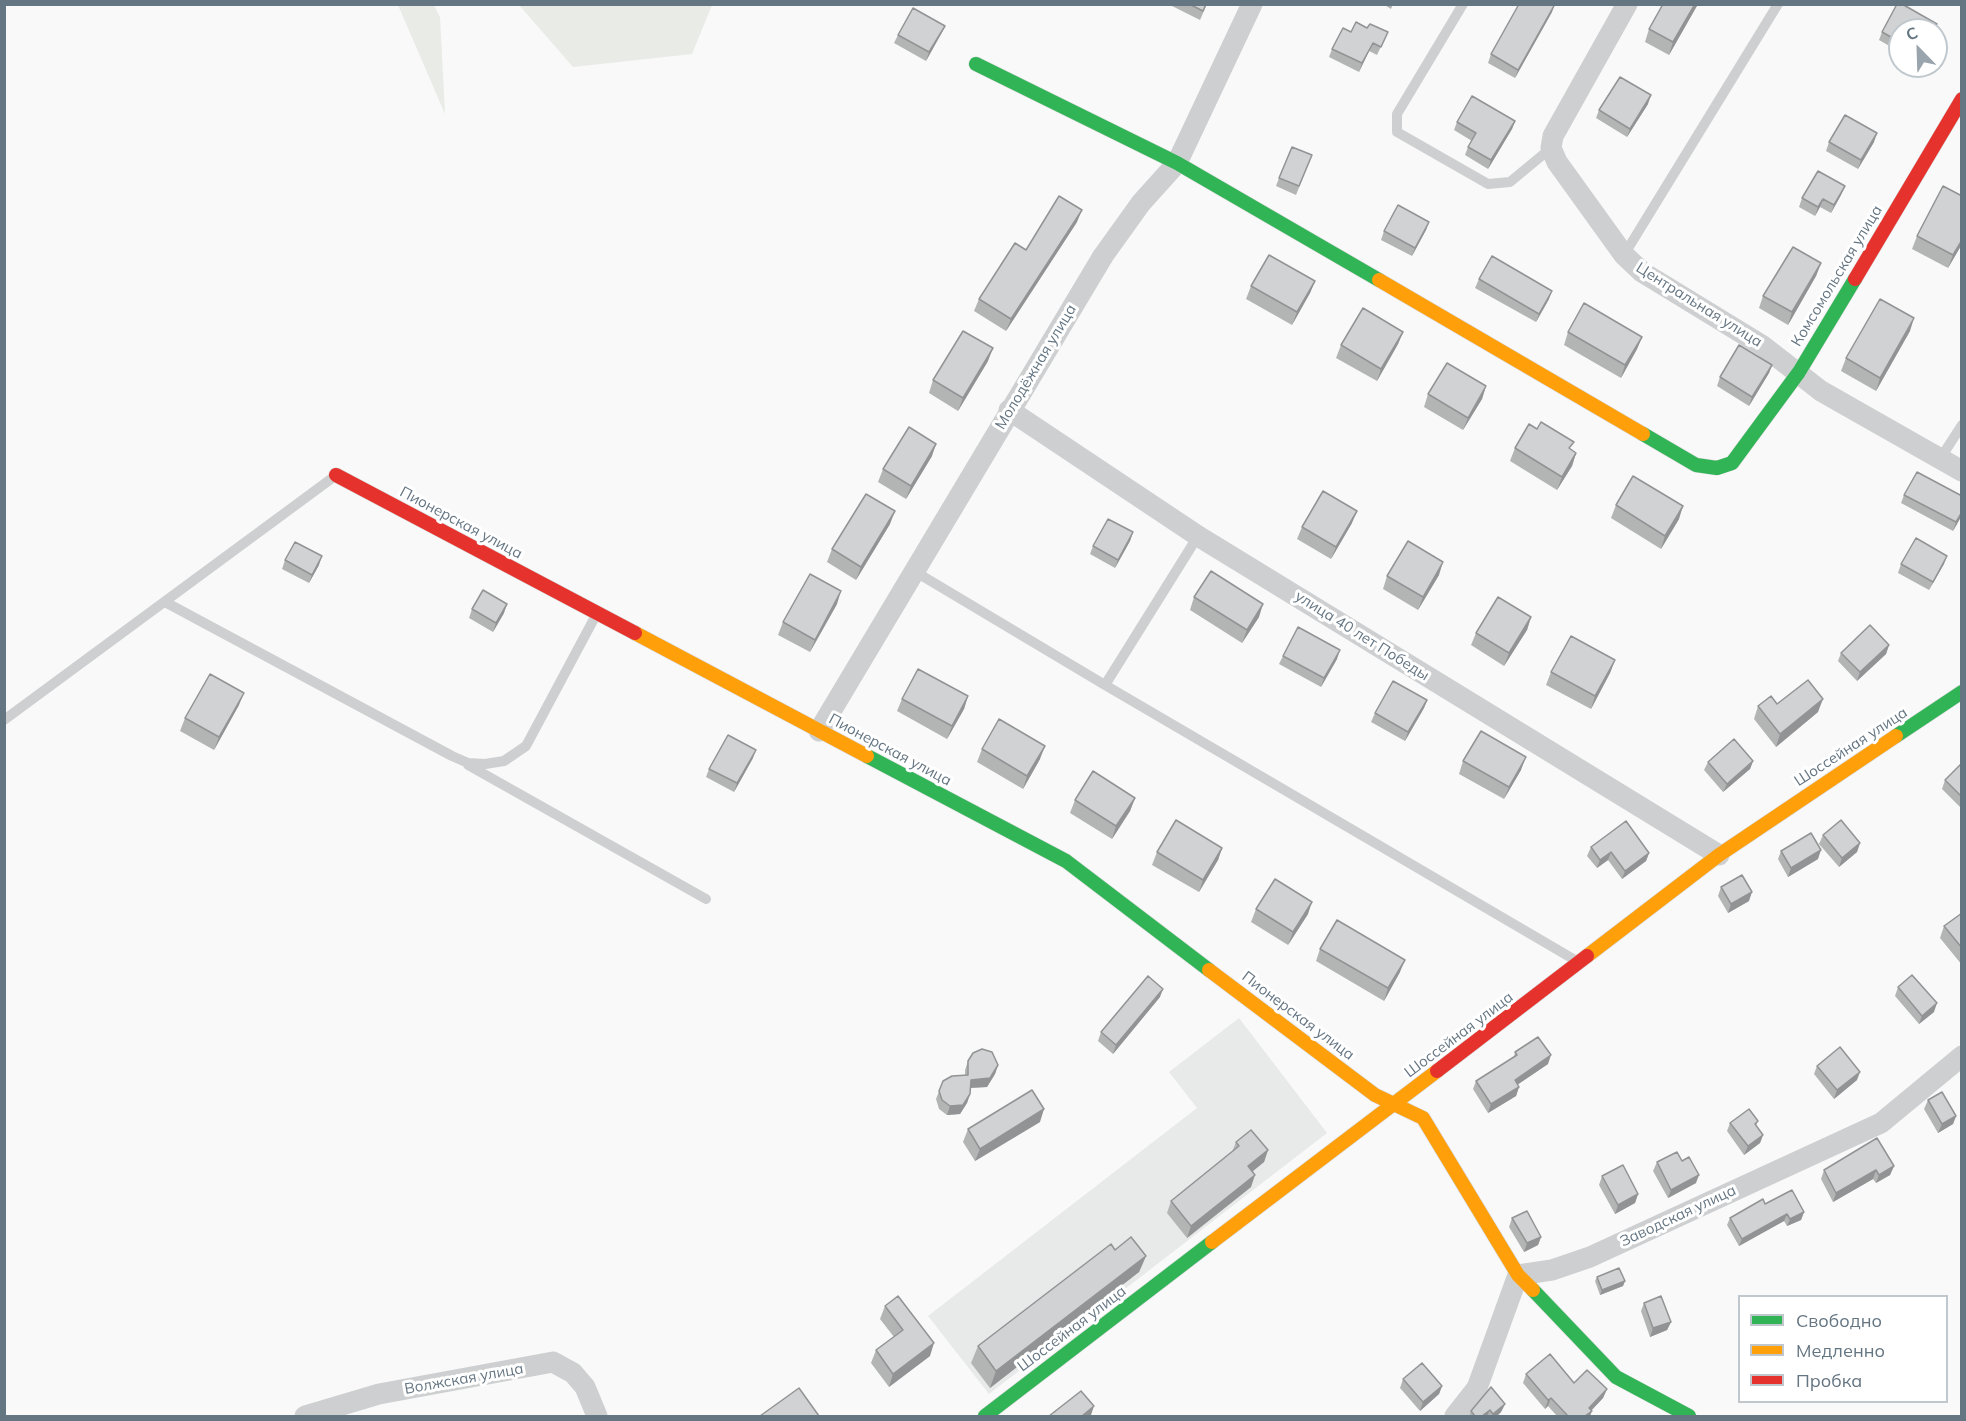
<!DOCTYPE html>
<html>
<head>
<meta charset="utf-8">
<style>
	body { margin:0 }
	#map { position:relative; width:1966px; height:1421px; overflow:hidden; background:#f9f9f9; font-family:Mulish,sans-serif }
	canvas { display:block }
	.frame { position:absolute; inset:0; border:6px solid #657683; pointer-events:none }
	.legend { position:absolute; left:1738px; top:1295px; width:210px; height:108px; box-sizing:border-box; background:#fff; border:2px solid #c1c8cd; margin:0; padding:8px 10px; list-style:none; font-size:18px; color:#657683 }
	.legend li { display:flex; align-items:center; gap:12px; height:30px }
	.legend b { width:30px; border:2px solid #c1c8cd }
	.north { position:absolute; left:1888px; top:18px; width:60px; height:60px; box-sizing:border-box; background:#fff; border:2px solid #c1c8cd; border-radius:50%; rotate:337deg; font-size:16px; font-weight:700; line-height:24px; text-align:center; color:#657683 }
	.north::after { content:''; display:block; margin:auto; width:21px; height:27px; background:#99a4ac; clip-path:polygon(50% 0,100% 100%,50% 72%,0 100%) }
</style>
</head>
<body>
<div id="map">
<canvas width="1966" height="1421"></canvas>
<div class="frame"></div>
<ul class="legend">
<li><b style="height:8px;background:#30b455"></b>Свободно</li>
<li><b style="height:8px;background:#ff9f0a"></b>Медленно</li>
<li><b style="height:8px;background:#e5322d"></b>Пробка</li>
</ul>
<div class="north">С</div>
</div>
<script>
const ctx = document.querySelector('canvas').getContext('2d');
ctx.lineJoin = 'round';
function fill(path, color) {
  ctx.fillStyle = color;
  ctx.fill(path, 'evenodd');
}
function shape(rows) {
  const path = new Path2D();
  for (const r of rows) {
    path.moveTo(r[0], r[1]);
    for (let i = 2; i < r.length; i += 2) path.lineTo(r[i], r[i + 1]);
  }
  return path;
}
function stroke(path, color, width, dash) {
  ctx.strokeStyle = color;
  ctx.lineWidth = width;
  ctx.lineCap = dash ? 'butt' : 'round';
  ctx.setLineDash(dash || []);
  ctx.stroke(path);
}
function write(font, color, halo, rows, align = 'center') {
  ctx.font = font + ' Mulish,sans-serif';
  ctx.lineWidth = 6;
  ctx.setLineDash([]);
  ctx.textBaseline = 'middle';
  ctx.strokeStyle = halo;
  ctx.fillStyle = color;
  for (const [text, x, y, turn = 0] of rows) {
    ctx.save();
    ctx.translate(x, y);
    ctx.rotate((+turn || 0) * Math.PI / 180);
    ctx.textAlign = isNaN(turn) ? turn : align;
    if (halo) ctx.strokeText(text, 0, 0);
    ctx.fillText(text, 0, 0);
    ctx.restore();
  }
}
const built = shape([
	[1239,1018,1327,1133,989,1394,928,1316,1197,1108,1169,1072]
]);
const green = shape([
	[398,5,434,5,440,17,445,114],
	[519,5,712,5,692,54,573,67]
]);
const lane = shape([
	[1463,4,1397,114,1397,132,1488,184,1510,182,1551,148],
	[1624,255,1778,4],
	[1940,459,1962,425],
	[1198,536,1105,685,1575,960],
	[914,571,1105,685],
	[165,602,452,756,468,763,485,764,504,761,526,746,596,615],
	[4,720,335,476],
	[468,765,706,899]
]);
const street = shape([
	[1627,4,1553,136,1551,148,1557,162,1624,255,1642,272,1763,346,1821,391,1962,471],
	[1009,410,1198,536,1719,855],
	[819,731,1103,256,1141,203,1177,163,1252,4],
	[305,1416,379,1394,553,1362,573,1373,585,1387,597,1416],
	[1455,1416,1477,1388,1518,1275,1552,1270,1590,1257,1881,1123,1962,1056]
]);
const fast = shape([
	[976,64,1177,163,1379,280],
	[1643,434,1696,465,1717,468,1732,463,1799,372,1855,279],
	[1896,736,1962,692],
	[867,756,1066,861,1209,970],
	[1533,1290,1616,1377,1689,1416],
	[985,1416,1212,1242]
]);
const slow = shape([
	[1379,280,1643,434],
	[635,633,867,756],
	[1587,956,1719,855,1896,736],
	[1209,970,1375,1095,1423,1118,1518,1275,1533,1290],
	[1212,1242,1437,1071]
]);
const jam = shape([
	[1855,279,1962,99],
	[336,475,635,633],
	[1437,1071,1587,956]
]);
const wall = shape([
	[1168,4,1207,4,1200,20],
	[1383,4,1393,4,1391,9],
	[1663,4,1698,4,1669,55,1645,42,1649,29],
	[1552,12,1515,78,1488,63,1491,54],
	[945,26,941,34,926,61,894,43,898,35],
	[1367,28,1388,32,1377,55,1369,51,1359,72,1329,57,1332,49,1351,32],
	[1900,30,1900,52,1879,40,1882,32],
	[1648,104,1627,137,1596,118,1599,110],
	[1515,121,1512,129,1488,169,1465,155,1468,147,1472,141,1454,130,1457,122],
	[1829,142,1874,142,1858,169,1826,151],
	[1312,155,1296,195,1276,186,1279,178],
	[1841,195,1831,213,1820,207,1815,216,1799,207,1802,198],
	[1962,196,1962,244,1948,268,1912,249,1917,236],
	[1077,222,1006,331,974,311,979,299,1026,250],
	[1429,222,1426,230,1412,256,1381,240,1384,231],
	[1821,263,1816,276,1788,325,1759,308,1763,296],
	[1479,279,1549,299,1536,322,1475,288],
	[1315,281,1310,293,1292,325,1246,299,1251,286],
	[1910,331,1876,391,1841,371,1846,358],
	[1403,332,1398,344,1377,381,1336,358,1341,345],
	[1568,332,1642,337,1637,349,1621,378,1564,345],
	[988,361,958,411,929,393,933,380],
	[1772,365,1769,373,1749,406,1717,386,1720,377],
	[1486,386,1482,399,1463,430,1424,407,1428,394],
	[1515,448,1571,449,1576,453,1572,466,1557,490,1510,461],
	[932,456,906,499,878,482,883,469],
	[1904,495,1962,496,1962,515,1953,531,1901,503],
	[1616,505,1679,519,1661,549,1611,518],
	[1352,523,1331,559,1297,539,1302,527],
	[890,524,856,580,827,562,832,549],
	[1133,532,1130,541,1115,568,1090,554,1093,546],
	[285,560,319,565,309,583,282,569],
	[1901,564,1944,564,1929,590,1898,573],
	[1439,575,1418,610,1383,589,1387,576],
	[1194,597,1259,617,1242,643,1190,610],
	[837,604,810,652,778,635,783,622],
	[472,609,504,613,493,632,469,618],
	[1531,617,1527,630,1504,666,1471,645,1476,633],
	[1889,645,1886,654,1857,681,1838,661,1841,653],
	[1283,656,1337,659,1321,687,1279,664],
	[1615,660,1610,673,1591,709,1546,685,1551,672],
	[968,696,964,709,947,739,897,711,902,699],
	[1427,700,1424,708,1405,741,1371,722,1375,713],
	[1777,704,1818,712,1776,747,1754,719,1758,706],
	[239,705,214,750,180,731,185,718],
	[982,749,1040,759,1023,789,977,762],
	[753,758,734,792,706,777,709,769],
	[1463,761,1521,770,1504,799,1459,774],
	[1753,761,1750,769,1723,792,1704,770,1708,762],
	[1962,765,1962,809,1942,789,1945,780],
	[1135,798,1130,811,1112,839,1070,813,1075,800],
	[1823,835,1860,843,1857,852,1839,867,1819,844],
	[1591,847,1649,853,1646,861,1622,879,1608,860,1597,868,1587,856],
	[1222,848,1218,860,1199,892,1152,865,1157,852],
	[1781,851,1818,859,1788,877,1778,859],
	[1721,887,1749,901,1728,913,1718,896],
	[1256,909,1308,914,1288,945,1251,922],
	[1962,913,1962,965,1940,938,1944,926],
	[1320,949,1400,972,1384,1001,1316,961],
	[1898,987,1934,1012,1919,1024,1895,996],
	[1160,997,1113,1054,1098,1041,1101,1032],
	[1515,1052,1548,1064,1517,1085,1519,1087,1516,1096,1488,1113,1473,1089,1476,1081,1514,1057],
	[968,1061,998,1065,995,1074,987,1087,970,1088,970,1094,967,1103,960,1114,947,1115,939,1109,936,1099,943,1081,965,1075,965,1070],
	[1817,1066,1857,1080,1834,1099,1814,1074],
	[1928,1100,1956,1116,1953,1124,1938,1133,1924,1109],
	[1758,1121,1756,1126,1763,1135,1760,1143,1744,1155,1727,1131,1730,1123],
	[1040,1122,975,1161,963,1142,968,1129],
	[1236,1142,1268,1150,1264,1162,1252,1172,1251,1187,1187,1238,1167,1213,1171,1201,1232,1152],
	[1682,1161,1696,1183,1668,1198,1653,1171,1657,1162],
	[1894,1166,1890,1175,1876,1183,1873,1179,1833,1202,1821,1179,1824,1170],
	[1602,1176,1638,1194,1635,1203,1615,1214,1599,1185],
	[1765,1204,1804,1212,1801,1220,1787,1226,1784,1221,1739,1246,1727,1225,1730,1218],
	[1512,1218,1541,1237,1538,1245,1524,1252,1509,1227],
	[1115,1250,1146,1256,1139,1272,990,1388,971,1363,978,1346],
	[1597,1277,1625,1281,1623,1286,1600,1295,1595,1281],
	[1644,1303,1671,1322,1667,1330,1650,1337,1641,1311],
	[885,1306,930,1356,889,1387,871,1363,876,1350,894,1337,880,1319],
	[1526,1374,1574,1383,1607,1389,1603,1398,1591,1411,1590,1416,1557,1416,1548,1406,1545,1409,1523,1383],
	[1403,1379,1442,1386,1439,1394,1420,1411,1400,1388],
	[1505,1404,1501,1412,1497,1416,1469,1416,1471,1411]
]);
const shadedWall = shape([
	[1555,4,1552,12,1515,78,1518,70],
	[1695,4,1698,4,1669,55,1673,42],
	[945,26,941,34,926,61,929,52],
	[1373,43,1369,51,1359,72,1362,63],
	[1651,95,1648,104,1627,137,1630,129],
	[1515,121,1512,129,1488,169,1491,160],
	[1877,133,1874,142,1858,169,1861,160],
	[1845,186,1841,195,1831,213,1834,205],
	[1823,199,1820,207,1815,216,1818,207],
	[1082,210,1077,222,1006,331,1011,319],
	[1429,222,1426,230,1412,256,1415,248],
	[1962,240,1962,244,1948,268,1953,255],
	[1821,263,1816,276,1788,325,1792,312],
	[1315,281,1310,293,1292,325,1297,312],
	[1552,291,1549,299,1536,322,1539,314],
	[1914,318,1910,331,1876,391,1880,378],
	[1403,332,1398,344,1377,381,1381,369],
	[1642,337,1637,349,1621,378,1625,365],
	[993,348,988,361,958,411,963,398],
	[1772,365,1769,373,1749,406,1752,397],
	[1486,386,1482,399,1463,430,1468,418],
	[936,444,932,456,906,499,911,486],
	[1576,453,1572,466,1557,490,1562,477],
	[1683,506,1679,519,1661,549,1665,536],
	[895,511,890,524,856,580,861,567],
	[1357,511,1352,523,1331,559,1336,547],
	[1962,512,1962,515,1953,531,1956,522],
	[1133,532,1130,541,1115,568,1118,560],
	[322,556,319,565,309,583,312,575],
	[1947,556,1944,564,1929,590,1933,582],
	[1443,562,1439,575,1418,610,1423,597],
	[841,591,837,604,810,652,815,640],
	[507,604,504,613,493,632,496,623],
	[1263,604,1259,617,1242,643,1247,630],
	[1531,617,1527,630,1504,666,1509,653],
	[1889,645,1886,654,1857,681,1860,672],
	[1340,650,1337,659,1321,687,1324,678],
	[1615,660,1610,673,1591,709,1595,696],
	[244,693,239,705,214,750,219,737],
	[968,696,964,709,947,739,952,726],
	[1823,699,1818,712,1776,747,1780,734],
	[1427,700,1424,708,1405,741,1408,732],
	[1045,746,1040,759,1023,789,1027,776],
	[756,750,753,758,734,792,737,783],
	[1526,757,1521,770,1504,799,1509,787],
	[1753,761,1750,769,1723,792,1727,784],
	[1135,798,1130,811,1112,839,1116,826],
	[1860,843,1857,852,1839,867,1842,858],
	[1222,848,1218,860,1199,892,1203,880],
	[1821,850,1818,859,1788,877,1791,868],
	[1611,852,1608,860,1597,868,1600,860],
	[1649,853,1646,861,1622,879,1625,871],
	[1752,892,1749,901,1728,913,1731,904],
	[1312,902,1308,914,1288,945,1293,932],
	[1405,960,1400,972,1384,1001,1388,988],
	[1163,989,1160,997,1113,1054,1116,1045],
	[1937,1003,1934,1012,1919,1024,1922,1016],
	[1551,1055,1548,1064,1511,1089,1515,1080],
	[998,1065,995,1074,987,1087,968,1088,971,1080],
	[1860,1072,1857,1080,1834,1099,1837,1090],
	[1519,1087,1516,1096,1488,1113,1491,1104],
	[970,1094,967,1103,960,1114,947,1115,950,1106],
	[1044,1109,1040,1122,975,1161,980,1149],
	[1956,1116,1953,1124,1938,1133,1942,1124],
	[1763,1135,1760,1143,1744,1155,1748,1146],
	[1268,1150,1264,1162,1244,1178,1248,1166],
	[1894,1166,1890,1175,1876,1183,1879,1175],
	[1876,1170,1873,1179,1833,1202,1836,1193],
	[1255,1175,1251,1187,1187,1238,1191,1226],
	[1699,1175,1696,1183,1668,1198,1671,1190],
	[1638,1194,1635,1203,1615,1214,1618,1205],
	[1804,1212,1801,1220,1787,1226,1790,1219],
	[1787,1214,1784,1221,1739,1246,1742,1239],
	[1541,1237,1538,1245,1524,1252,1527,1243],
	[1146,1256,1139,1272,990,1388,996,1371],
	[1625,1281,1623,1286,1600,1295,1602,1290],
	[1671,1322,1667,1330,1650,1337,1653,1328],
	[934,1343,930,1356,889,1387,893,1374],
	[1442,1386,1439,1394,1420,1411,1423,1402],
	[1607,1389,1603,1398,1586,1416,1592,1411,1590,1416,1585,1416,1589,1408],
	[1551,1398,1548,1406,1545,1409,1548,1400],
	[1505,1404,1501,1412,1497,1416,1492,1416,1493,1414],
	[1094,1406,1091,1415,1089,1416,1082,1416],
	[1490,1410,1487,1416,1482,1416]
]);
const building = shape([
	[1189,4,1206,4,1203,11,1189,4],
	[1519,4,1555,4,1518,70,1491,54,1519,4],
	[1663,4,1695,4,1673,42,1649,29,1663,4],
	[1897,4,1902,4,1937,24,1934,30,1900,30,1900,42,1882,32,1897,4],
	[913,8,945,26,929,52,898,35,913,8],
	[1356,22,1367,28,1370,24,1388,32,1381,47,1373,43,1362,63,1332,49,1343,28,1351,32,1356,22],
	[1620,77,1651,95,1630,129,1599,110,1620,77],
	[1472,96,1515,121,1491,160,1468,147,1476,133,1457,122,1472,96],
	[1845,115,1877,133,1861,160,1829,142,1845,115],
	[1292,147,1312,155,1299,186,1279,178,1292,147],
	[1818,171,1845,186,1834,205,1823,199,1818,207,1802,198,1818,171],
	[1943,186,1962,196,1962,240,1953,255,1917,236,1943,186],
	[1059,196,1082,210,1011,319,979,299,1015,243,1026,250,1059,196],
	[1398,205,1429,222,1415,248,1384,231,1398,205],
	[1793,247,1821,263,1792,312,1763,296,1793,247],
	[1269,255,1315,281,1297,312,1251,286,1269,255],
	[1492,256,1552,291,1539,314,1479,279,1492,256],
	[1880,299,1914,318,1880,378,1846,358,1880,299],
	[1584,303,1642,337,1625,365,1568,332,1584,303],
	[1363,308,1403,332,1381,369,1341,345,1363,308],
	[963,331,993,348,963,398,933,380,963,331],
	[1739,345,1772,365,1752,397,1720,377,1739,345],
	[1447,363,1486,386,1468,418,1428,394,1447,363],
	[1541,422,1574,442,1569,448,1576,453,1562,477,1515,448,1529,424,1537,429,1541,422],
	[909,427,936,444,911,486,883,469,909,427],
	[1917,472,1962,496,1962,512,1956,522,1904,495,1917,472],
	[1633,476,1683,506,1665,536,1616,505,1633,476],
	[1323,491,1357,511,1336,547,1302,527,1323,491],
	[866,494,895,511,861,567,832,549,866,494],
	[1108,519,1133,532,1118,560,1093,546,1108,519],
	[1916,538,1947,556,1933,582,1901,564,1916,538],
	[1408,541,1443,562,1423,597,1387,576,1408,541],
	[295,542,322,556,312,575,285,560,295,542],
	[1211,571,1263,604,1247,630,1194,597,1211,571],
	[810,574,841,591,815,640,783,622,810,574],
	[483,590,507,604,496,623,472,609,483,590],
	[1498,597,1531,617,1509,653,1476,633,1498,597],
	[1870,625,1889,645,1860,672,1841,653,1870,625],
	[1298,627,1340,650,1324,678,1283,656,1298,627],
	[1571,636,1615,660,1595,696,1551,672,1571,636],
	[918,669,968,696,952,726,902,699,918,669],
	[210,674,244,693,219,737,185,718,210,674],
	[1808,680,1823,699,1780,734,1758,706,1771,696,1777,704,1808,680],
	[1393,681,1427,700,1408,732,1375,713,1393,681],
	[999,719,1045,746,1027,776,982,749,999,719],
	[1481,731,1526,757,1509,787,1463,761,1481,731],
	[728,735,756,750,737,783,709,769,728,735],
	[1734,739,1753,761,1727,784,1708,762,1734,739],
	[1961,764,1962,765,1962,797,1945,780,1961,764],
	[1093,771,1135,798,1116,826,1075,800,1093,771],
	[1176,820,1222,848,1203,880,1157,852,1176,820],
	[1841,820,1860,843,1842,858,1823,835,1841,820],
	[1626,821,1649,853,1625,871,1611,852,1600,860,1591,847,1626,821],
	[1811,833,1821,850,1791,868,1781,851,1811,833],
	[1742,875,1752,892,1731,904,1721,887,1742,875],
	[1275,879,1312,902,1293,932,1256,909,1275,879],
	[1962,913,1962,948,1944,926,1962,913],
	[1337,920,1405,960,1388,988,1320,949,1337,920],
	[1912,975,1937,1003,1922,1016,1898,987,1912,975],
	[1148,976,1163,989,1116,1045,1101,1032,1148,976],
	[1538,1037,1551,1055,1515,1080,1519,1087,1491,1104,1476,1081,1517,1055,1515,1052,1538,1037],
	[1840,1047,1860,1072,1837,1090,1817,1066,1840,1047],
	[982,1049,992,1052,998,1065,990,1078,971,1080,970,1094,963,1105,950,1106,942,1100,939,1091,943,1081,952,1076,968,1075,968,1061,973,1053,982,1049],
	[1032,1090,1044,1109,980,1149,968,1129,1032,1090],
	[1942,1092,1956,1116,1942,1124,1928,1100,1942,1092],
	[1749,1109,1758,1121,1755,1124,1763,1135,1748,1146,1730,1123,1749,1109],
	[1251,1130,1268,1150,1248,1166,1255,1175,1191,1226,1171,1201,1239,1146,1236,1142,1251,1130],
	[1877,1138,1894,1166,1879,1175,1876,1170,1836,1193,1824,1170,1877,1138],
	[1677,1152,1682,1161,1689,1157,1699,1175,1671,1190,1657,1162,1677,1152],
	[1623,1165,1638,1194,1618,1205,1602,1176,1623,1165],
	[1792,1190,1804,1212,1790,1219,1787,1214,1742,1239,1730,1218,1763,1199,1765,1204,1792,1190],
	[1527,1211,1541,1237,1527,1243,1512,1218,1527,1211],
	[1131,1237,1146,1256,996,1371,978,1346,1111,1244,1115,1250,1131,1237],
	[1619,1268,1625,1281,1602,1290,1597,1277,1619,1268],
	[898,1296,934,1343,893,1374,876,1350,903,1330,885,1306,898,1296],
	[1661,1296,1671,1322,1653,1328,1644,1303,1661,1296],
	[1550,1354,1574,1383,1587,1370,1607,1389,1589,1408,1592,1411,1585,1416,1568,1416,1551,1398,1548,1400,1526,1374,1550,1354],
	[1422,1363,1442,1386,1423,1402,1403,1379,1422,1363],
	[1491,1387,1505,1404,1493,1414,1490,1410,1482,1416,1475,1416,1471,1411,1491,1387],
	[799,1388,819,1416,760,1416,799,1388],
	[1081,1391,1094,1406,1082,1416,1049,1416,1081,1391]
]);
const streetNames = [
	["Комсомольская улица",1837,276,-59],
	["Центральная улица",1699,305,32],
	["Молодёжная улица",1036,367,-59],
	["Пионерская улица",461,523,28],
	["улица 40 лет Победы",1362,636,32],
	["Шоссейная улица",1851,747,-33],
	["Пионерская улица",890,750,28],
	["Пионерская улица",1298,1016,37],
	["Шоссейная улица",1459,1035,-37],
	["Заводская улица",1678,1216,-25],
	["Шоссейная улица",1072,1329,-37],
	["Волжская улица",464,1379,-10]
];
fill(built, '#e8e9e9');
fill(green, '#e8ebe6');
stroke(fast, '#d5d6d7', 15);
stroke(slow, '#d5d6d7', 15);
stroke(jam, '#d5d6d7', 15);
stroke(lane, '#cecfd0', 10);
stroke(street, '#cecfd0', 21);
stroke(fast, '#30b455', 14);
stroke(slow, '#ff9f0a', 14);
stroke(jam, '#e5322d', 14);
fill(wall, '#b3b5b5');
fill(shadedWall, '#929394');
fill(building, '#d0d2d3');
stroke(building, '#929394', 1.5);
write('15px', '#657683', '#fff', streetNames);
</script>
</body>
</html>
